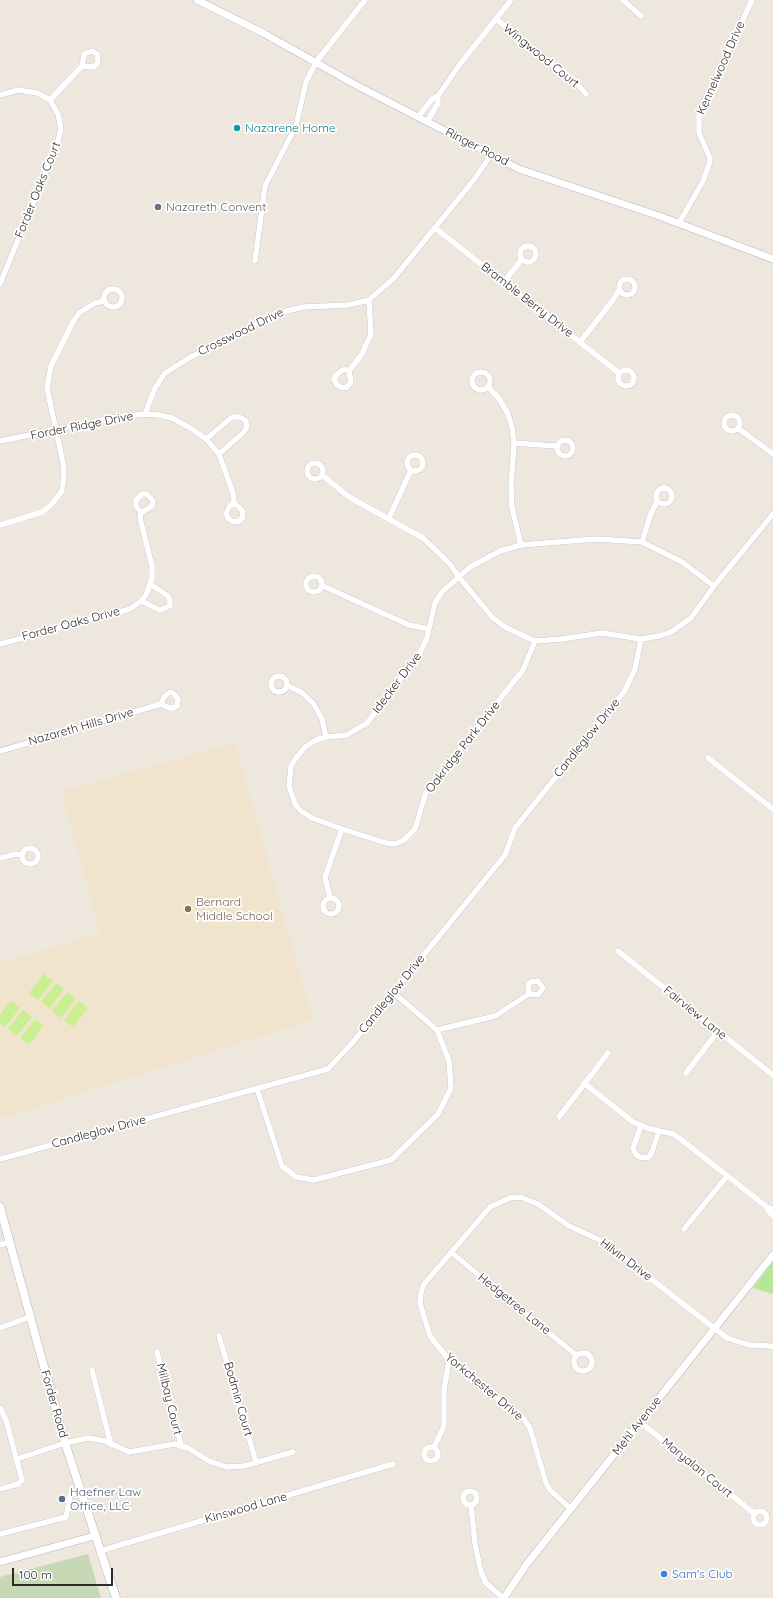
<!DOCTYPE html>
<html>
<head>
<meta charset="utf-8">
<style>
	body { margin:0 }
	#map { position:relative; width:773px; height:1598px; overflow:hidden; background:#eee7de; font-family:Quicksand,sans-serif }
	canvas { display:block }
	.scale { position:absolute; left:12px; top:1568px; width:101px; height:18px; box-sizing:border-box; border:2px solid #2c2c2c; border-top:0; padding-left:5px; font-size:12px; line-height:14px; white-space:nowrap; color:#2c2c2c; -webkit-text-stroke:3px #fff; paint-order:stroke }
</style>
</head>
<body>
<div id="map">
<canvas width="773" height="1598"></canvas>
<div class="scale">100 m</div>
</div>
<script>
const ctx = document.querySelector('canvas').getContext('2d');
ctx.lineJoin = 'round';
function fill(path, color) {
  ctx.fillStyle = color;
  ctx.fill(path, 'evenodd');
}
function shape(rows) {
  const path = new Path2D();
  for (const r of rows) {
    if (r.length === 3) {
      path.moveTo(r[0] + r[2], r[1]);
      path.arc(r[0], r[1], r[2], 0, 2 * Math.PI);
      continue;
    }
    path.moveTo(r[0], r[1]);
    for (let i = 2; i < r.length; i += 2) path.lineTo(r[i], r[i + 1]);
  }
  return path;
}
function stroke(path, color, width, dash) {
  ctx.strokeStyle = color;
  ctx.lineWidth = width;
  ctx.lineCap = dash ? 'butt' : 'round';
  ctx.setLineDash(dash || []);
  ctx.stroke(path);
}
function write(font, color, halo, rows, align = 'center') {
  ctx.font = font + ' Quicksand,sans-serif';
  ctx.lineWidth = 3.5;
  ctx.setLineDash([]);
  ctx.textBaseline = 'middle';
  ctx.strokeStyle = halo;
  ctx.fillStyle = color;
  for (const [text, x, y, turn = 0] of rows) {
    ctx.save();
    ctx.translate(x, y);
    ctx.rotate((+turn || 0) * Math.PI / 180);
    ctx.textAlign = isNaN(turn) ? turn : align;
    if (halo) ctx.strokeText(text, 0, 0);
    ctx.fillText(text, 0, 0);
    ctx.restore();
  }
}
const education = shape([
	[235,743,313,1020,0,1119,0,963,100,933,61,791]
]);
const green = shape([
	[773,1262,773,1294,753,1288]
]);
const cemetery = shape([
	[88,1554,101,1598,0,1598,0,1577]
]);
const pitch = shape([
	[44,974,53,981,38,1000,29,993],
	[56,983,64,989,50,1008,41,1002],
	[67,992,76,999,61,1018,52,1011],
	[11,1001,20,1008,5,1027,0,1023,0,1015],
	[79,1001,88,1008,73,1027,64,1020],
	[23,1010,32,1017,17,1036,8,1029],
	[35,1019,43,1026,29,1045,20,1038]
]);
const minor = shape([
	[623,0,641,16],
	[496,19,578,85,586,94],
	[0,95,18,90,37,93,50,100,58,114,61,129,57,145,0,284],
	[50,100,82,66,94,67,98,62,97,54,92,51,84,54,82,66],
	[418,117,432,99,438,96,460,64,511,0],
	[427,122,438,103,438,96],
	[679,223,703,181,709,165,710,158,699,133,699,113,752,0],
	[435,228,619,373],
	[528,254,8],
	[255,261,265,186,296,126,306,82,316,62,365,0],
	[627,287,8],
	[504,282,522,259],
	[113,298,9],
	[580,342,613,300,619,290],
	[626,378,8],
	[349,371,351,382,347,387,342,388,337,385,334,379,337,374,344,369,349,371,362,354,371,334,369,300],
	[481,381,9],
	[488,387,498,397,508,414,512,427,514,443,511,487,512,508,521,545],
	[145,414,155,388,165,373,189,358,275,314,303,307,348,305,369,300,394,278,473,181,491,155],
	[732,423,8],
	[739,429,773,454],
	[206,439,232,417,240,417,246,421,247,427,243,433,219,454],
	[565,448,8],
	[0,441,117,417,145,414,159,415,172,418,192,429,206,439,219,454,233,493,234,503,242,510,243,517,239,521,234,522,229,519,226,514,229,507,234,503],
	[514,443,556,446],
	[415,463,8],
	[315,471,8],
	[322,475,349,497,423,538,450,564,458,576,493,618,505,627,535,641,562,639,602,633,641,639,659,636,671,632,691,618,714,586,773,514],
	[664,496,8],
	[389,518,411,470],
	[0,525,42,512,51,505,62,491,64,475,63,463,47,388,51,366,74,320,79,313,95,303,104,301],
	[642,542,650,516,657,501],
	[314,584,8],
	[323,586,409,625,429,629],
	[141,601,160,610,170,606,170,601,168,596,150,584],
	[535,641,523,670,426,792,415,829,404,840,395,844,386,843,342,829,312,818,301,811,295,804,289,786,291,766,296,758,305,747,316,740,326,737,347,735,367,723,419,655,427,638,435,603,442,592,470,567,500,551,521,545,596,539,642,542,682,562,714,586],
	[0,644,130,609,141,601,146,595,152,578,152,566,140,518,141,513,136,506,136,500,142,494,147,494,153,501,152,506,141,513],
	[279,684,8],
	[288,686,301,692,313,703,322,719,326,737],
	[0,751,161,704,169,708,173,708,177,706,178,699,173,693,170,692,164,697,161,704],
	[708,758,773,809],
	[30,856,8],
	[0,858,16,854,22,855],
	[330,897,325,877,342,829],
	[331,906,8],
	[618,951,773,1075],
	[437,1030,495,1016,529,994,538,995,543,988,538,981,531,982,528,985,529,994],
	[686,1073,718,1031],
	[584,1083,633,1122,650,1129,673,1134,679,1138,767,1207,773,1209],
	[257,1089,282,1166,296,1177,314,1180,391,1160,438,1114,451,1088,449,1061,437,1030,393,992],
	[559,1117,608,1053],
	[641,1126,633,1148,636,1155,642,1158,649,1157,652,1152,659,1131],
	[0,1159,328,1069,353,1042,505,855,515,828,624,692,635,669,641,639],
	[767,1207,768,1211,773,1216],
	[684,1229,727,1176],
	[0,1245,9,1242],
	[452,1253,576,1355],
	[0,1328,30,1317],
	[219,1336,256,1462],
	[157,1352,181,1445],
	[583,1362,9],
	[92,1370,111,1445],
	[0,1408,6,1420,22,1480,18,1484,0,1489],
	[640,1422,755,1514],
	[431,1454,7],
	[434,1447,444,1426,444,1390,449,1360],
	[17,1459,65,1443,88,1438,105,1441,129,1452,175,1444,188,1448,209,1461,226,1467,244,1466,293,1452],
	[470,1498,7],
	[471,1505,475,1544,481,1572,486,1583,503,1598],
	[571,1509,550,1490,546,1483,530,1428,523,1418,449,1360,430,1336,420,1303,421,1293,424,1284,490,1207,510,1198,520,1197,538,1204,569,1226,602,1241,727,1338,749,1345,770,1346,773,1347],
	[760,1518,7],
	[0,1534,66,1517,70,1495,80,1492],
	[100,1551,393,1464]
]);
const tertiary = shape([
	[197,0,265,34,356,85,519,169,662,217,773,259],
	[0,1562,94,1536],
	[504,1598,526,1565,773,1255]
]);
const secondary = shape([
	[0,1207,65,1443,116,1598]
]);
const markers = [
	[237,128,4,"#0f9aa8"],
	[158,207,4,"#6b7280"],
	[188,909,4,"#8d6e63"],
	[62,1499,4,"#5c6f8a"],
	[664,1574,4,"#3f7fe0"]
];
const streetNames = [
	["Wingwood Court",541,56,39],
	["Kennelwood Drive",721,68,-66],
	["Ringer Road",477,147,27],
	["Forder Oaks Court",38,190,-68],
	["Bramble Berry Drive",527,300,38],
	["Crosswood Drive",241,332,-26],
	["Forder Ridge Drive",82,426,-11],
	["Forder Oaks Drive",71,624,-15],
	["Idecker Drive",397,683,-53],
	["Nazareth Hills Drive",81,727,-16],
	["Candleglow Drive",587,738,-51],
	["Oakridge Park Drive",463,747,-52],
	["Candleglow Drive",392,994,-51],
	["Fairview Lane",695,1013,39],
	["Candleglow Drive",99,1132,-15],
	["Hilvin Drive",626,1260,37],
	["Hedgetree Lane",514,1304,39],
	["Yorkchester Drive",484,1387,40],
	["Millbay Court",169,1399,76],
	["Bodmin Court",238,1399,74],
	["Forder Road",54,1404,74],
	["Mehl Avenue",637,1426,-52],
	["Maryalan Court",697,1468,39],
	["Kinswood Lane",246,1508,-16]
];
const cultureNames = [
	["Nazarene Home",245,128]
];
const worshipNames = [
	["Nazareth Convent",166,207]
];
const educationNames = [
	["Bernard",196,902],
	["Middle School",196,916]
];
const serviceNames = [
	["Haefner Law",70,1492],
	["Office, LLC",70,1506]
];
const shopNames = [
	["Sam's Club",672,1574]
];
fill(education, '#f0e4cc');
fill(green, '#b5e798');
fill(cemetery, '#c7d9b4');
fill(pitch, '#caef93');
stroke(minor, '#b2b5c0', 6);
stroke(tertiary, '#b2b5c0', 8);
stroke(secondary, '#b2b5c0', 9);
stroke(minor, '#fff', 5.5);
stroke(tertiary, '#fff', 7);
stroke(secondary, '#fff', 8);
for (const [x, y, r, color] of markers) {
  const dot = new Path2D();
  dot.arc(x, y, r, 0, 2 * Math.PI);
  ctx.fillStyle = color;
  ctx.fill(dot);
  stroke(dot, '#fff', 1.5);
}
write('12px', '#2c2c2c', '#fff', streetNames);
write('12px', '#0d838f', '#fff', cultureNames, 'left');
write('12px', '#5b616d', '#fff', worshipNames, 'left');
write('12px', '#785e54', '#fff', educationNames, 'left');
write('12px', '#4e5e75', '#fff', serviceNames, 'left');
write('12px', '#366cbe', '#fff', shopNames, 'left');
</script>
</body>
</html>
